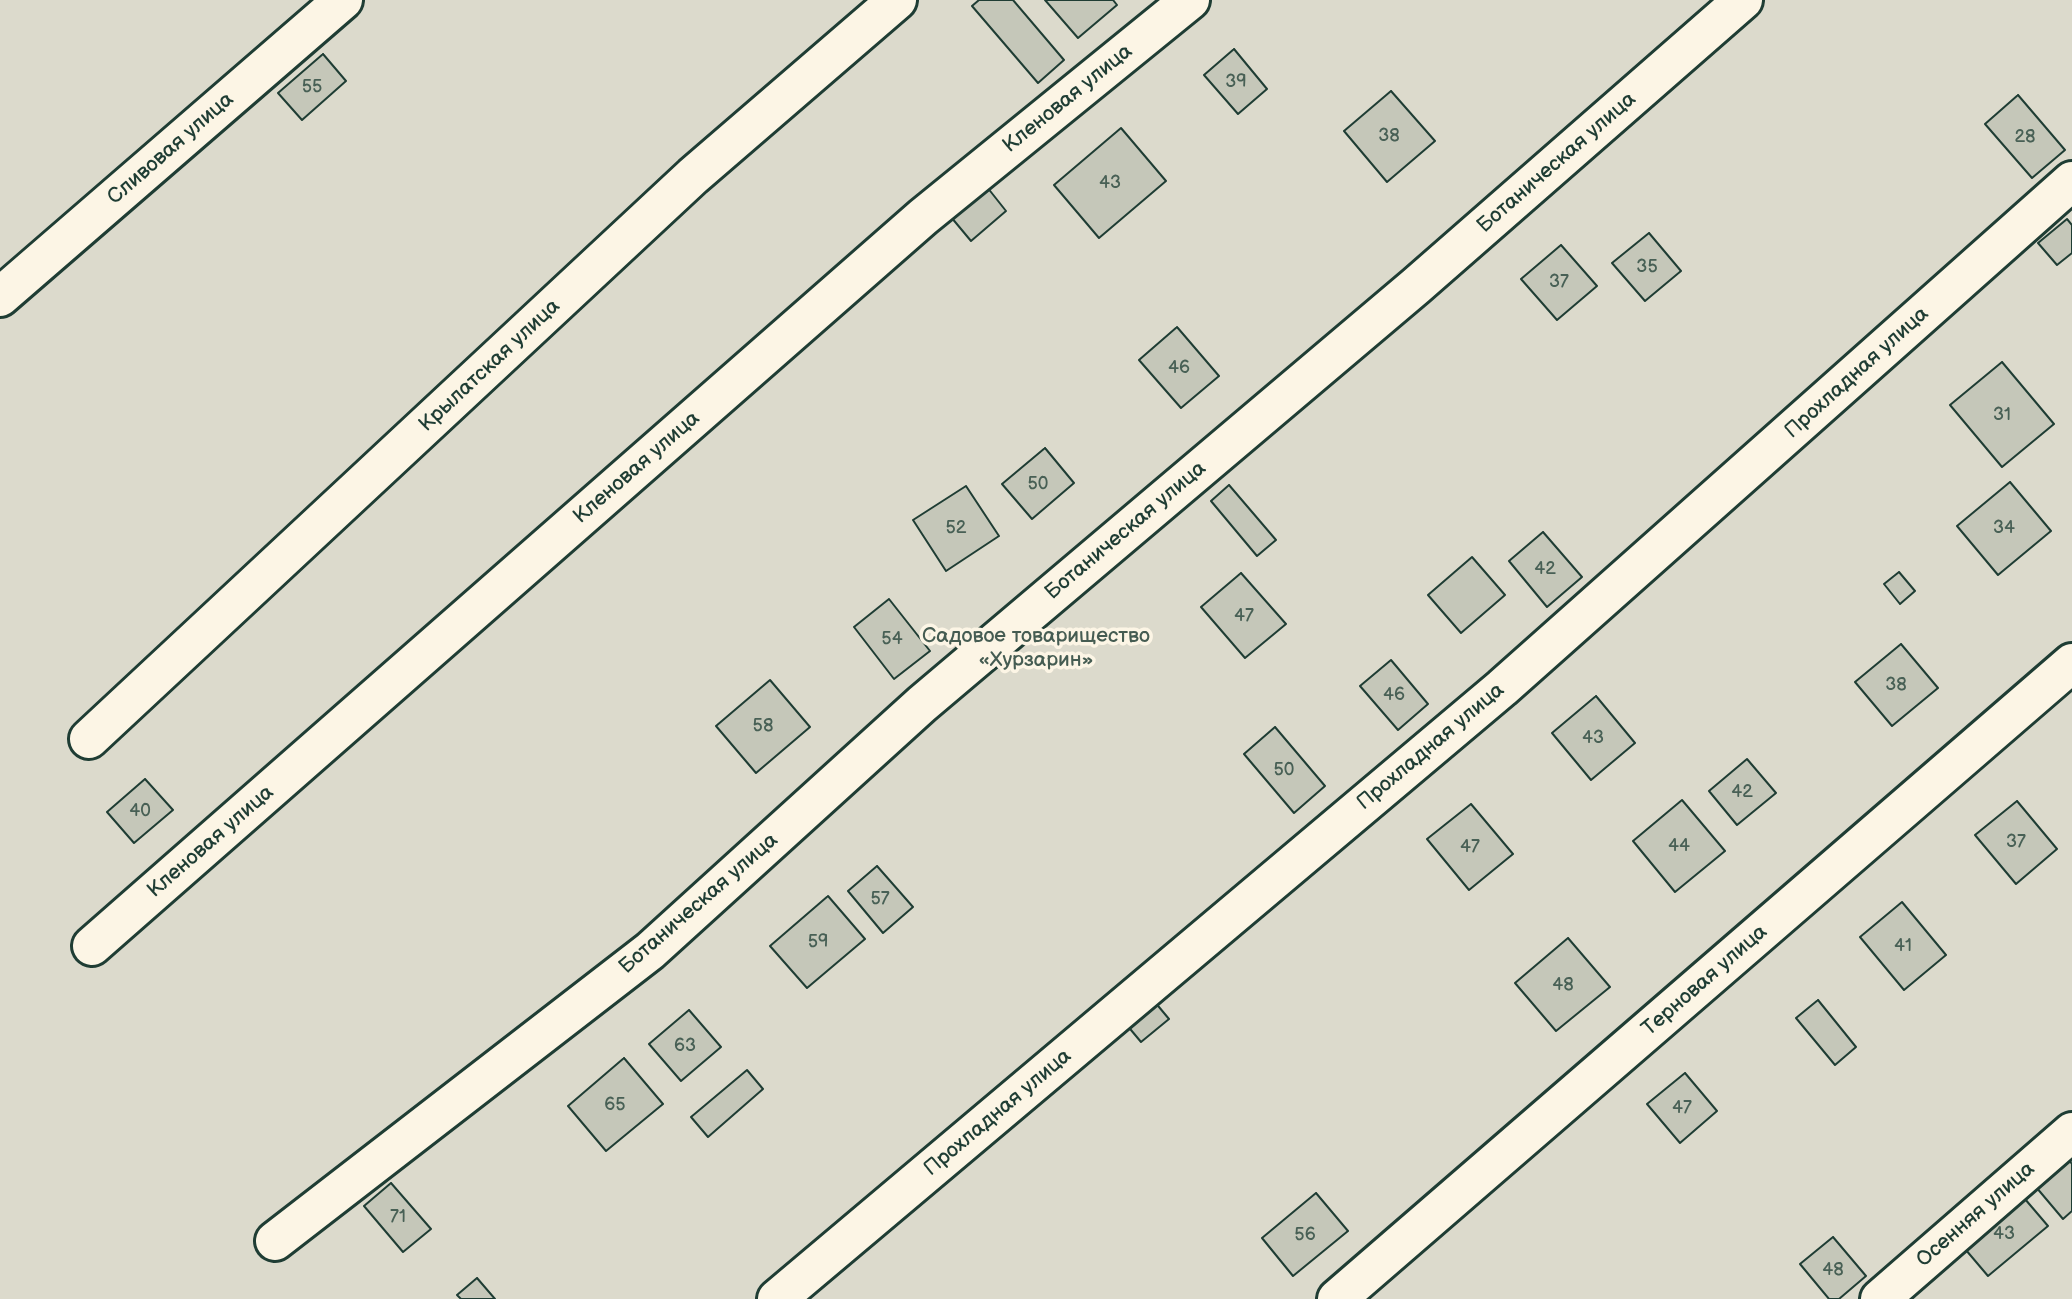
<!DOCTYPE html>
<html>
<head>
<meta charset="utf-8">
<style>
	body { margin:0 }
	canvas { display:block; background:#fcf5e5 }
</style>
</head>
<body>
<canvas width="2072" height="1299"></canvas>
<script>
const ctx = document.querySelector('canvas').getContext('2d');
ctx.lineJoin = 'round';
function fill(path, color) {
  ctx.fillStyle = color;
  ctx.fill(path, 'evenodd');
}
function shape(rows) {
  const path = new Path2D();
  for (const r of rows) {
    path.moveTo(r[0], r[1]);
    for (let i = 2; i < r.length; i += 2) path.lineTo(r[i], r[i + 1]);
  }
  return path;
}
function stroke(path, color, width, dash) {
  ctx.strokeStyle = color;
  ctx.lineWidth = width;
  ctx.lineCap = dash ? 'butt' : 'round';
  ctx.setLineDash(dash || []);
  ctx.stroke(path);
}
function write(font, color, halo, rows, align = 'center') {
  ctx.font = font + ' "Balsamiq Sans",sans-serif';
  ctx.lineWidth = 7;
  ctx.setLineDash([]);
  ctx.textBaseline = 'middle';
  ctx.strokeStyle = halo;
  ctx.fillStyle = color;
  for (const [text, x, y, turn = 0] of rows) {
    ctx.save();
    ctx.translate(x, y);
    ctx.rotate((+turn || 0) * Math.PI / 180);
    ctx.textAlign = isNaN(turn) ? turn : align;
    if (halo) ctx.strokeText(text, 0, 0);
    ctx.fillText(text, 0, 0);
    ctx.restore();
  }
}
const green = shape([
	[0,0,2072,0,2072,1299,0,1299]
]);
const building = shape([
	[979,0,1013,0,1064,60,1038,83,972,6,979,0],
	[1045,0,1113,0,1117,5,1078,38,1045,0],
	[1234,49,1267,89,1238,114,1204,75,1234,49],
	[323,54,346,81,302,120,278,93,323,54],
	[1391,91,1435,141,1387,182,1344,131,1391,91],
	[2018,95,2065,150,2032,178,1985,124,2018,95],
	[1121,128,1166,181,1099,238,1054,185,1121,128],
	[987,187,1006,211,971,241,951,217,987,187],
	[2067,219,2072,225,2072,253,2057,265,2038,243,2067,219],
	[1649,233,1681,271,1645,301,1612,263,1649,233],
	[1561,245,1597,286,1557,320,1521,279,1561,245],
	[1177,327,1219,376,1181,408,1139,360,1177,327],
	[2002,362,2054,424,2002,467,1950,405,2002,362],
	[1045,448,1074,483,1032,519,1002,484,1045,448],
	[2010,482,2051,531,1998,575,1957,526,2010,482],
	[1229,485,1276,540,1257,556,1211,501,1229,485],
	[966,486,999,536,946,571,913,520,966,486],
	[1543,532,1582,577,1547,607,1509,561,1543,532],
	[1472,557,1505,595,1461,633,1428,595,1472,557],
	[1899,572,1915,591,1900,604,1884,584,1899,572],
	[1241,573,1286,624,1245,658,1201,607,1241,573],
	[889,599,930,651,894,679,854,627,889,599],
	[1901,644,1938,688,1892,726,1855,682,1901,644],
	[1391,660,1428,704,1398,730,1360,686,1391,660],
	[770,680,810,727,756,773,716,726,770,680],
	[1596,696,1635,743,1591,780,1552,733,1596,696],
	[1275,727,1325,786,1294,813,1244,754,1275,727],
	[1747,759,1776,793,1737,825,1709,791,1747,759],
	[145,779,173,810,134,843,107,812,145,779],
	[1682,800,1725,851,1675,892,1633,841,1682,800],
	[2017,801,2057,849,2016,884,1975,835,2017,801],
	[1471,804,1513,854,1469,890,1427,839,1471,804],
	[877,866,913,907,883,933,848,891,877,866],
	[828,896,865,939,807,988,770,946,828,896],
	[1902,902,1946,955,1904,990,1860,937,1902,902],
	[1568,938,1610,987,1556,1031,1515,983,1568,938],
	[1818,1000,1856,1047,1835,1065,1796,1018,1818,1000],
	[1154,1001,1169,1019,1141,1042,1126,1024,1154,1001],
	[689,1010,721,1047,681,1081,649,1044,689,1010],
	[624,1058,663,1104,606,1151,568,1106,624,1058],
	[747,1070,763,1089,708,1137,691,1117,747,1070],
	[1685,1073,1717,1111,1680,1143,1647,1104,1685,1073],
	[2068,1159,2072,1164,2072,1211,2063,1219,2036,1187,2068,1159],
	[391,1183,431,1229,403,1252,364,1206,391,1183],
	[2019,1192,2048,1226,1988,1276,1960,1243,2019,1192],
	[1316,1193,1348,1231,1293,1276,1262,1238,1316,1193],
	[1833,1237,1866,1276,1839,1299,1829,1299,1800,1264,1833,1237],
	[477,1278,495,1299,461,1299,457,1295,477,1278]
]);
const minor = shape([
	[0,297,343,0],
	[89,739,693,176,897,0],
	[92,946,923,217,1190,0],
	[275,1241,650,951,922,704,1416,286,1743,0],
	[777,1299,1502,688,2072,181],
	[1337,1299,2072,663],
	[1880,1299,2072,1132]
]);
const numberNames = [
	["39",1236,82],
	["55",312,87],
	["38",1389,136],
	["28",2025,137],
	["43",1110,183],
	["35",1647,267],
	["37",1559,282],
	["46",1179,368],
	["31",2002,415],
	["50",1038,484],
	["52",956,528],
	["34",2004,528],
	["42",1545,569],
	["47",1244,616],
	["54",892,639],
	["38",1896,685],
	["46",1394,695],
	["58",763,726],
	["43",1593,738],
	["50",1284,770],
	["42",1742,792],
	["40",140,811],
	["37",2016,842],
	["44",1679,846],
	["47",1470,847],
	["57",880,899],
	["59",818,942],
	["41",1903,946],
	["48",1563,985],
	["63",685,1046],
	["65",615,1105],
	["47",1682,1108],
	["71",398,1217],
	["43",2004,1234],
	["56",1305,1235],
	["48",1833,1270]
];
const streetNames = [
	["Кленовая улица",1068,99,-39],
	["Сливовая улица",171,149,-41],
	["Ботаническая улица",1557,163,-41],
	["Крылатская улица",490,366,-43],
	["Прохладная улица",1857,373,-42],
	["Кленовая улица",637,468,-41],
	["Ботаническая улица",1126,531,-40],
	["Прохладная улица",1431,747,-40],
	["Кленовая улица",211,842,-41],
	["Ботаническая улица",699,904,-41],
	["Терновая улица",1705,981,-41],
	["Прохладная улица",998,1113,-40],
	["Осенняя улица",1976,1215,-41]
];
const parkNames = [
	["Садовое товарищество",1036,637],
	["«Хурзарин»",1036,661]
];
fill(green, '#dcdacc');
fill(building, '#c5c7b9');
stroke(building, '#1f3d34', 2);
stroke(minor, '#1f3d34', 44);
stroke(minor, '#fcf5e5', 38);
write('18px', '#486055', null, numberNames);
write('21px', '#1f3d34', '#fcf5e5', streetNames);
write('21px', '#455c52', '#fcf5e5', parkNames);
</script>
</body>
</html>
